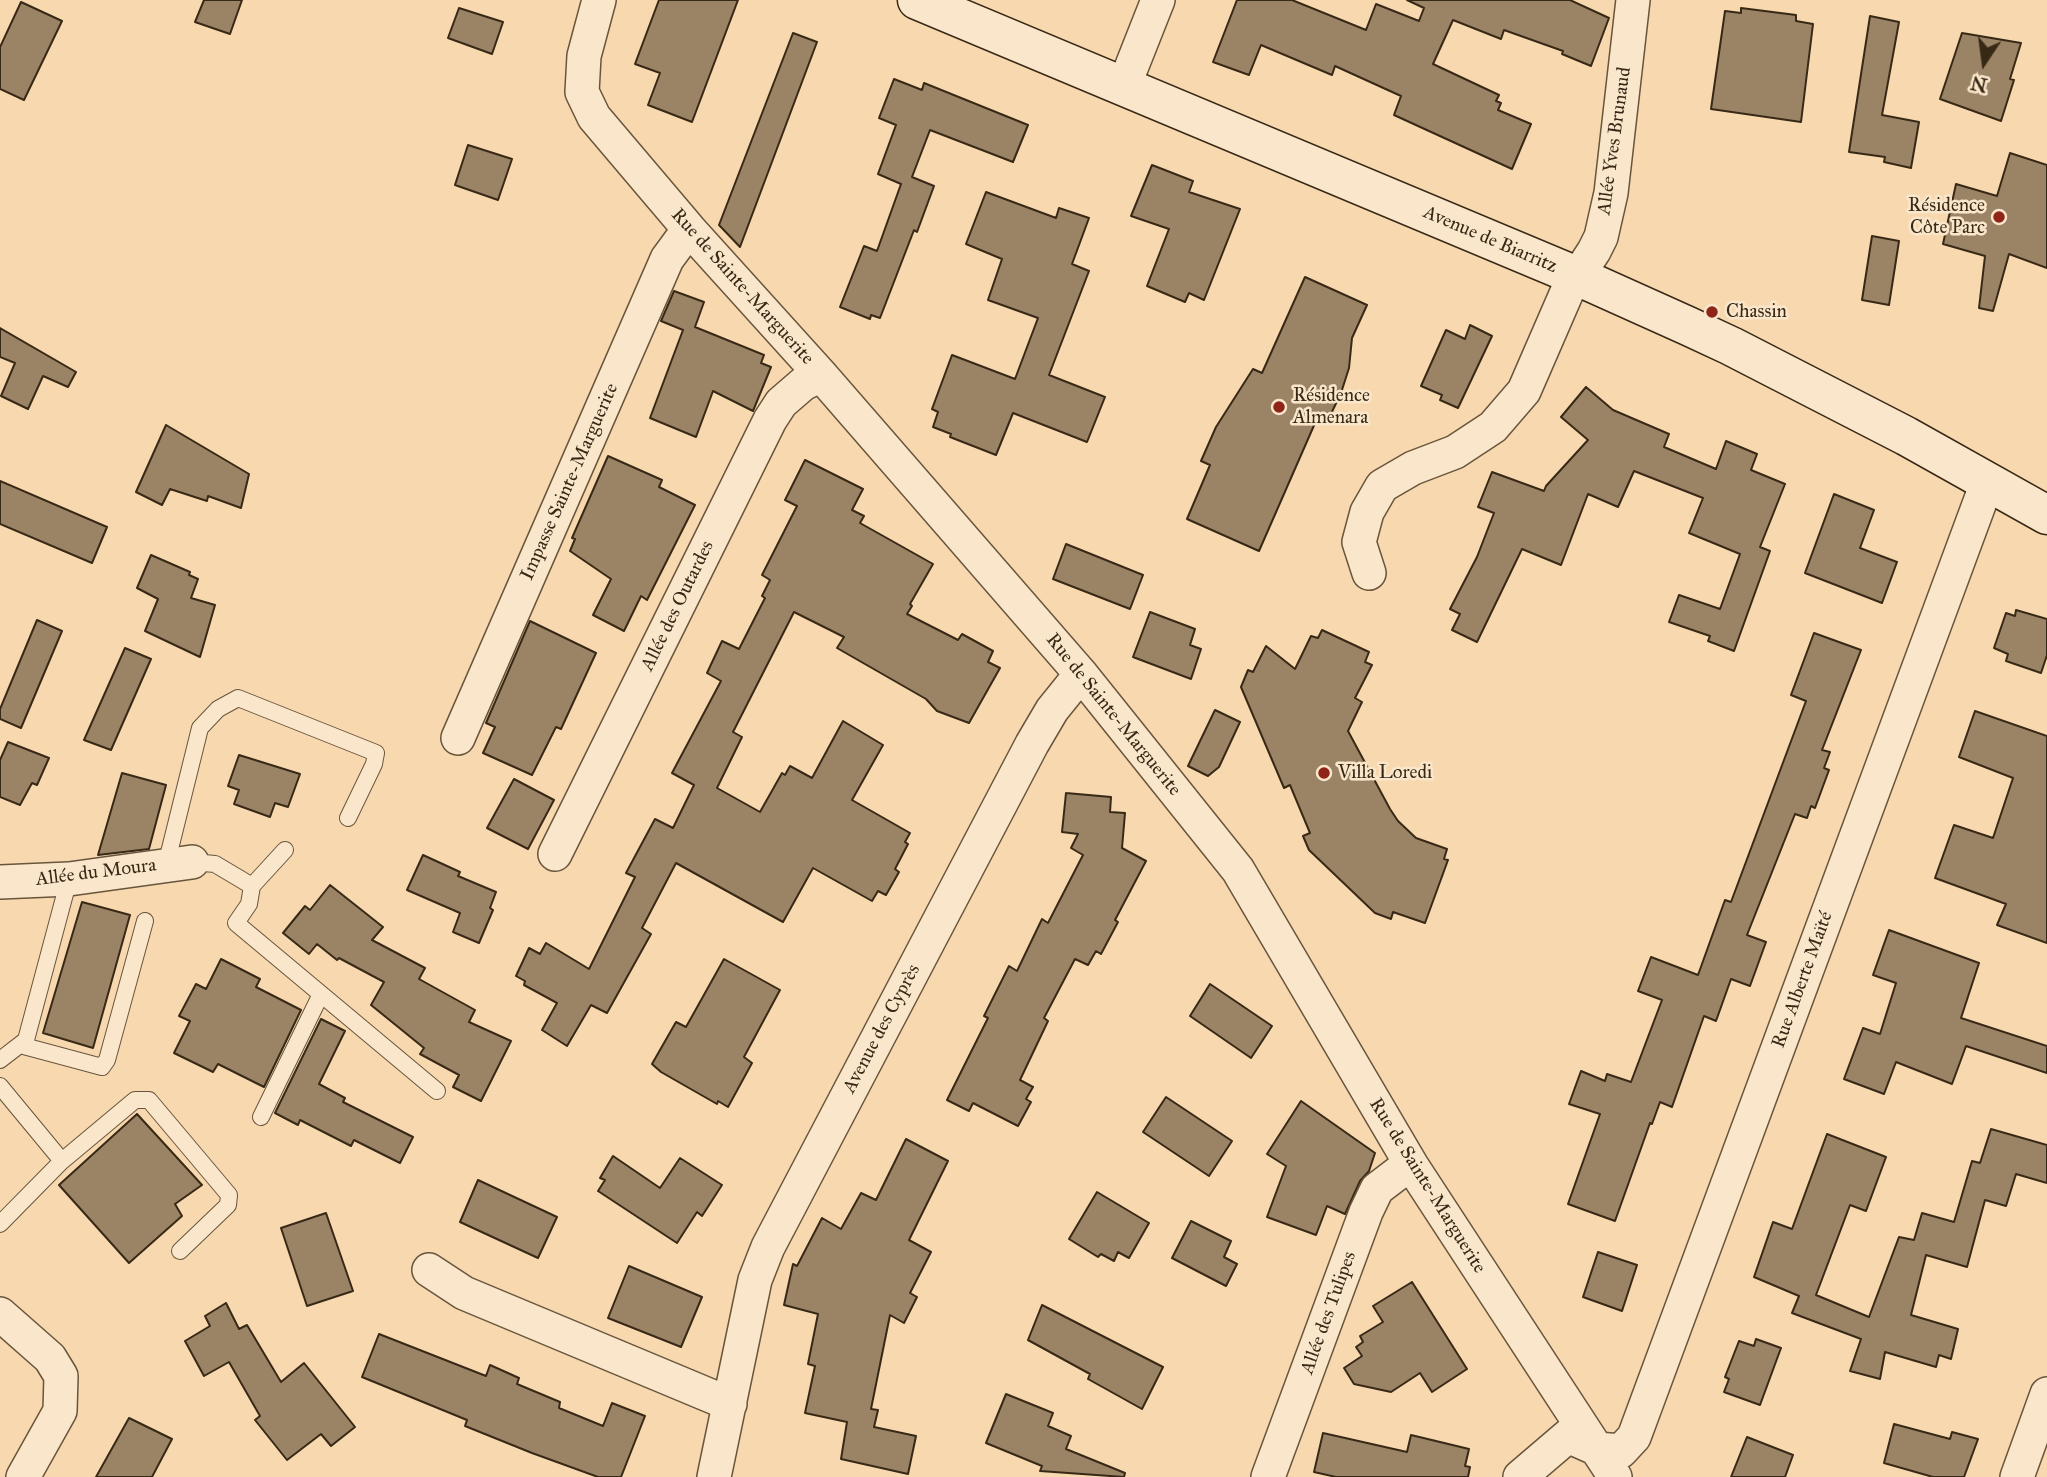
<!DOCTYPE html>
<html>
<head>
<meta charset="utf-8">
<style>
	body { margin:0 }
	#map { position:relative; width:2047px; height:1477px; overflow:hidden; background:#f7d8af; font-family:"IM FELL Great Primer",serif }
	canvas { display:block }
	.north { position:absolute; left:1949px; top:28px; width:70px; height:70px; -webkit-text-stroke:5px #fae6cb; paint-order:stroke; rotate:193deg; font-size:19px; font-weight:700; line-height:28px; text-align:center; color:#382916 }
	.north::after { content:''; display:block; margin:auto; width:24px; height:32px; background:#382916; clip-path:polygon(50% 0,100% 100%,50% 72%,0 100%) }
</style>
</head>
<body>
<div id="map">
<canvas width="2047" height="1477"></canvas>
<div class="north">N</div>
</div>
<script>
const ctx = document.querySelector('canvas').getContext('2d');
ctx.lineJoin = 'round';
function fill(path, color) {
  ctx.fillStyle = color;
  ctx.fill(path, 'evenodd');
}
function shape(rows) {
  const path = new Path2D();
  for (const r of rows) {
    path.moveTo(r[0], r[1]);
    for (let i = 2; i < r.length; i += 2) path.lineTo(r[i], r[i + 1]);
  }
  return path;
}
function stroke(path, color, width, dash) {
  ctx.strokeStyle = color;
  ctx.lineWidth = width;
  ctx.lineCap = dash ? 'butt' : 'round';
  ctx.setLineDash(dash || []);
  ctx.stroke(path);
}
function write(font, color, halo, rows, align = 'center') {
  ctx.font = font + ' "IM FELL Great Primer",serif';
  ctx.lineWidth = 5;
  ctx.setLineDash([]);
  ctx.textBaseline = 'middle';
  ctx.strokeStyle = halo;
  ctx.fillStyle = color;
  for (const [text, x, y, turn = 0] of rows) {
    ctx.save();
    ctx.translate(x, y);
    ctx.rotate((+turn || 0) * Math.PI / 180);
    ctx.textAlign = isNaN(turn) ? turn : align;
    if (halo) ctx.strokeText(text, 0, 0);
    ctx.fillText(text, 0, 0);
    ctx.restore();
  }
}
const building = shape([
	[204,0,242,0,230,34,195,22,204,0],
	[659,0,738,0,692,122,648,105,660,73,635,64,659,0],
	[1237,0,1292,0,1366,30,1376,4,1419,21,1424,8,1407,0,1570,0,1609,18,1591,66,1562,54,1563,51,1504,30,1501,39,1453,20,1433,64,1499,95,1496,101,1501,103,1498,110,1531,124,1512,169,1394,115,1401,96,1335,66,1332,75,1261,45,1249,75,1213,62,1237,0],
	[21,2,62,21,24,100,0,89,0,47,21,2],
	[459,8,503,22,492,54,448,38,459,8],
	[1741,8,1796,15,1796,21,1813,24,1801,122,1711,109,1725,11,1741,13,1741,8],
	[1870,16,1899,22,1882,115,1919,122,1911,168,1884,162,1885,157,1849,152,1870,16],
	[793,33,817,42,740,247,719,225,793,33],
	[1962,33,2021,43,2010,79,2014,80,2001,121,1940,99,1962,33],
	[894,79,922,90,924,83,1028,125,1013,162,930,130,912,177,934,186,917,232,914,230,880,318,871,315,870,319,840,307,864,246,877,251,901,184,878,174,896,125,879,118,894,79],
	[468,145,512,159,498,200,455,185,468,145],
	[2010,153,2047,165,2047,268,2009,254,1993,311,1979,308,1985,256,1943,244,1956,184,1997,196,2010,153],
	[1152,165,1193,181,1189,192,1240,209,1204,300,1189,293,1185,302,1147,286,1169,229,1131,216,1152,165],
	[986,192,1056,218,1059,208,1089,218,1072,264,1089,271,1049,375,1105,397,1087,442,1013,413,996,455,950,437,951,434,933,427,938,412,932,409,952,355,1015,379,1038,318,988,300,1002,259,966,244,986,192],
	[1872,236,1899,241,1889,305,1862,300,1872,236],
	[1305,277,1367,305,1352,338,1349,368,1341,393,1329,418,1319,414,1259,551,1187,519,1210,465,1201,461,1216,427,1253,369,1262,373,1305,277],
	[674,291,704,302,695,327,764,355,761,363,771,367,753,411,713,391,696,437,650,418,683,330,661,321,674,291],
	[1470,325,1492,336,1458,408,1440,400,1442,395,1421,386,1446,330,1465,339,1470,325],
	[0,328,76,372,68,387,43,376,28,409,1,396,15,363,0,357,0,328],
	[1586,387,1613,410,1669,434,1664,447,1716,469,1726,441,1757,454,1751,470,1785,484,1760,547,1770,551,1734,651,1708,641,1710,636,1669,622,1679,595,1720,609,1740,554,1689,533,1703,498,1634,471,1618,507,1588,494,1561,565,1522,549,1477,642,1452,630,1460,614,1450,609,1477,557,1494,513,1478,507,1492,472,1544,491,1546,486,1588,440,1561,417,1586,387],
	[166,425,249,474,241,508,208,496,207,501,170,489,162,505,136,492,166,425],
	[608,456,662,480,659,487,695,505,647,600,641,596,624,631,593,615,611,579,570,551,575,539,572,538,608,456],
	[805,460,863,489,852,510,864,516,860,523,933,564,910,604,912,606,907,614,958,640,962,634,993,651,988,662,1000,668,969,723,937,711,926,699,837,648,844,637,794,612,733,732,742,737,717,788,760,812,782,773,785,775,790,766,812,778,843,721,883,745,852,800,910,833,905,842,908,844,895,869,899,872,886,895,878,891,872,901,813,868,783,922,676,863,642,928,651,934,607,1013,591,1005,567,1046,542,1030,557,1003,524,985,525,981,516,976,529,948,540,954,546,943,589,969,635,877,626,873,655,819,673,828,694,785,672,773,721,681,707,673,722,641,739,649,765,598,762,596,770,580,762,575,797,506,785,500,805,460],
	[0,481,107,527,92,563,0,524,0,481],
	[1834,494,1874,510,1860,548,1897,562,1882,603,1805,573,1834,494],
	[1066,544,1143,575,1130,609,1053,579,1066,544],
	[151,555,190,572,189,575,198,579,191,598,215,605,200,657,145,631,158,599,137,588,151,555],
	[2016,610,2047,619,2047,655,2041,673,2006,661,2008,654,1994,648,2006,613,2015,616,2016,610],
	[1150,612,1195,629,1190,645,1201,649,1191,679,1133,657,1150,612],
	[37,620,62,631,21,728,0,719,0,709,37,620],
	[530,621,596,653,561,729,556,727,532,775,483,753,495,727,486,723,530,621],
	[1322,630,1369,652,1365,662,1372,665,1355,698,1362,702,1348,731,1390,809,1398,821,1416,838,1447,849,1444,859,1448,860,1425,923,1393,912,1391,919,1375,913,1309,850,1303,836,1310,833,1290,785,1284,788,1241,687,1248,670,1253,672,1266,646,1295,669,1311,636,1318,638,1322,630],
	[1814,633,1861,650,1822,750,1830,752,1824,768,1829,770,1815,808,1811,806,1807,818,1795,814,1747,935,1766,942,1750,986,1731,979,1716,1021,1704,1016,1672,1107,1660,1102,1652,1124,1650,1123,1615,1221,1568,1204,1600,1114,1569,1104,1581,1071,1605,1081,1607,1074,1631,1082,1662,1000,1638,991,1651,957,1698,975,1725,900,1731,902,1806,701,1791,695,1814,633],
	[125,648,151,659,111,750,84,740,125,648],
	[1215,710,1240,722,1219,767,1208,776,1188,766,1215,710],
	[1975,711,2047,736,2047,943,1997,925,2006,904,1935,878,1954,825,1993,838,2013,778,1959,757,1975,711],
	[8,742,49,758,37,785,32,783,20,805,0,797,0,760,8,742],
	[239,755,300,774,288,807,275,803,270,817,234,804,239,790,228,786,239,755],
	[122,773,166,785,149,849,98,855,122,773],
	[514,779,554,800,528,849,487,828,514,779],
	[1066,793,1111,797,1110,812,1125,813,1122,848,1146,861,1115,920,1118,922,1101,954,1096,951,1088,965,1075,959,1044,1018,1048,1021,1020,1080,1033,1087,1026,1099,1031,1102,1018,1126,973,1103,969,1111,947,1100,988,1018,984,1016,1009,966,1017,971,1042,919,1048,923,1083,855,1071,848,1078,834,1062,832,1066,793],
	[423,855,460,872,458,876,496,892,490,908,493,910,479,943,453,932,460,913,407,890,423,855],
	[330,885,383,927,372,940,425,968,419,979,475,1010,469,1022,511,1041,481,1101,453,1087,459,1075,420,1054,424,1048,371,1005,384,982,339,958,337,960,317,944,309,954,283,933,305,906,310,910,330,885],
	[82,902,130,915,93,1048,43,1033,82,902],
	[1889,930,1979,963,1961,1018,2047,1046,2047,1073,1966,1046,1952,1084,1896,1062,1884,1094,1844,1079,1863,1028,1880,1034,1896,983,1873,975,1889,930],
	[221,959,260,979,256,987,301,1010,264,1087,218,1064,213,1072,174,1053,190,1021,179,1016,196,984,206,989,221,959],
	[724,959,780,990,744,1057,752,1063,728,1107,718,1101,717,1104,661,1072,652,1064,676,1022,686,1027,724,959],
	[1210,984,1272,1026,1251,1058,1190,1016,1210,984],
	[321,1019,345,1031,319,1084,345,1098,343,1102,413,1137,400,1163,354,1140,351,1146,300,1120,298,1125,275,1113,321,1019],
	[1166,1097,1232,1141,1209,1176,1143,1132,1166,1097],
	[1301,1101,1375,1153,1369,1171,1360,1181,1345,1214,1327,1206,1316,1235,1267,1217,1286,1166,1267,1154,1301,1101],
	[137,1114,202,1185,175,1204,182,1216,129,1263,59,1185,137,1114],
	[1991,1129,2047,1145,2047,1183,2016,1174,2006,1206,1985,1200,1967,1267,1926,1255,1911,1315,1958,1329,1951,1359,1939,1355,1936,1367,1885,1352,1880,1379,1850,1371,1861,1339,1792,1313,1799,1296,1754,1277,1773,1222,1792,1229,1827,1134,1886,1157,1866,1211,1850,1205,1816,1295,1869,1317,1899,1237,1914,1240,1922,1213,1954,1222,1972,1161,1980,1163,1991,1129],
	[906,1139,948,1161,909,1240,931,1252,910,1293,917,1297,904,1323,890,1315,871,1409,878,1410,874,1427,916,1436,908,1474,841,1459,847,1422,805,1413,815,1366,808,1364,818,1314,784,1305,793,1264,797,1266,822,1218,841,1229,861,1193,876,1200,906,1139],
	[613,1156,660,1188,680,1158,722,1185,702,1216,697,1212,677,1243,598,1191,605,1180,600,1178,613,1156],
	[478,1180,557,1217,538,1258,460,1222,478,1180],
	[1097,1192,1149,1223,1129,1258,1118,1252,1114,1261,1101,1254,1098,1257,1069,1239,1097,1192],
	[326,1213,353,1291,307,1306,281,1228,326,1213],
	[1191,1221,1231,1241,1224,1257,1237,1264,1226,1286,1172,1258,1191,1221],
	[1598,1252,1637,1265,1622,1311,1583,1297,1598,1252],
	[629,1266,702,1297,681,1347,608,1318,629,1266],
	[1412,1282,1467,1369,1432,1392,1420,1373,1391,1392,1354,1384,1344,1368,1362,1356,1356,1347,1363,1342,1360,1336,1383,1322,1373,1306,1412,1282],
	[226,1303,239,1329,247,1325,281,1382,304,1363,355,1427,331,1446,321,1434,287,1460,255,1420,260,1416,229,1362,204,1376,185,1341,210,1326,205,1316,226,1303],
	[1042,1305,1163,1367,1142,1409,1088,1379,1090,1374,1028,1340,1042,1305],
	[379,1334,486,1376,490,1365,519,1378,517,1384,560,1402,559,1408,603,1426,612,1403,645,1416,621,1477,598,1477,532,1453,465,1426,467,1420,362,1377,379,1334],
	[1756,1339,1781,1348,1760,1405,1724,1392,1729,1379,1725,1377,1739,1341,1754,1346,1756,1339],
	[1006,1394,1053,1413,1048,1426,1071,1436,1066,1449,1125,1473,1124,1477,1040,1471,1042,1466,986,1443,1006,1394],
	[129,1418,172,1439,152,1477,96,1477,129,1418],
	[1894,1424,1950,1439,1952,1432,1978,1439,1964,1477,1933,1477,1884,1463,1894,1424],
	[1323,1433,1407,1452,1411,1435,1469,1449,1465,1466,1470,1467,1468,1477,1336,1477,1314,1472,1323,1433],
	[1747,1437,1793,1455,1785,1477,1731,1477,1747,1437]
]);
const service = shape([
	[192,862,215,864,252,886,285,850],
	[166,865,200,728,218,709,238,698,376,753,374,764,348,818],
	[252,886,249,904,236,923,437,1091],
	[20,1045,102,1067,107,1060,145,921],
	[0,1060,26,1040,69,879],
	[0,1086,62,1161,0,1224],
	[261,1117,321,994],
	[62,1161,135,1100,149,1100,229,1195,228,1205,180,1251]
]);
const minor = shape([
	[599,0,584,56,582,92,594,117,689,229,821,375,1081,674,1238,870,1412,1166,1615,1477],
	[1124,86,1158,0],
	[1369,573,1359,542,1367,512,1382,486,1413,468,1455,452,1493,427,1524,391,1567,292,1594,251,1601,237,1611,193,1633,0],
	[458,738,667,259,689,229],
	[555,854,770,420,781,403,803,384,821,375],
	[0,882,69,879,192,862],
	[429,1270,464,1293,730,1404],
	[0,1314,50,1358,61,1376,60,1411,23,1477],
	[714,1477,755,1280,768,1247,1032,744,1052,710,1081,674],
	[1268,1477,1366,1212,1377,1189,1398,1173,1412,1166],
	[1520,1477,1568,1436,1597,1449,1621,1451,1634,1437,1987,483],
	[2017,1477,2047,1394]
]);
const secondary = shape([
	[917,0,1579,277,1688,326,1731,346,1906,436,2047,515]
]);
const markers = [
	[1999,217,7,"#8f2418"],
	[1712,312,7,"#8f2418"],
	[1279,407,7,"#8f2418"],
	[1324,773,7,"#8f2418"]
];
const streetNames = [
	["Allée Yves Brunaud",1615,141,-82],
	["Avenue de Biarritz",1490,240,23],
	["Rue de Sainte-Marguerite",742,287,48],
	["Impasse Sainte-Marguerite",570,482,-66],
	["Allée des Outardes",678,606,-64],
	["Rue de Sainte-Marguerite",1113,715,51],
	["Allée du Moura",96,873,-7],
	["Rue Alberte Maïté",1803,980,-70],
	["Avenue des Cyprès",882,1029,-62],
	["Rue de Sainte-Marguerite",1427,1186,58],
	["Allée des Tulipes",1329,1313,-70]
];
const poiNames = [
	["Résidence",1985,206,"right"],
	["Côte Parc",1985,228,"right"],
	["Chassin",1726,312],
	["Résidence",1293,396],
	["Almenara",1293,418],
	["Villa Loredi",1338,773]
];
fill(building, '#9b8466');
stroke(building, '#382916', 2);
stroke(service, '#68553c', 18);
stroke(minor, '#68553c', 36);
stroke(secondary, '#382916', 41);
stroke(service, '#fae6cb', 16);
stroke(minor, '#fae6cb', 33);
stroke(secondary, '#fae6cb', 38);
for (const [x, y, r, color] of markers) {
  const dot = new Path2D();
  dot.arc(x, y, r, 0, 2 * Math.PI);
  ctx.fillStyle = color;
  ctx.fill(dot);
  stroke(dot, '#fae6cb', 2.5);
}
write('19px', '#382916', '#fae6cb', streetNames);
write('19px', '#382916', '#fae6cb', poiNames, 'left');
</script>
</body>
</html>
